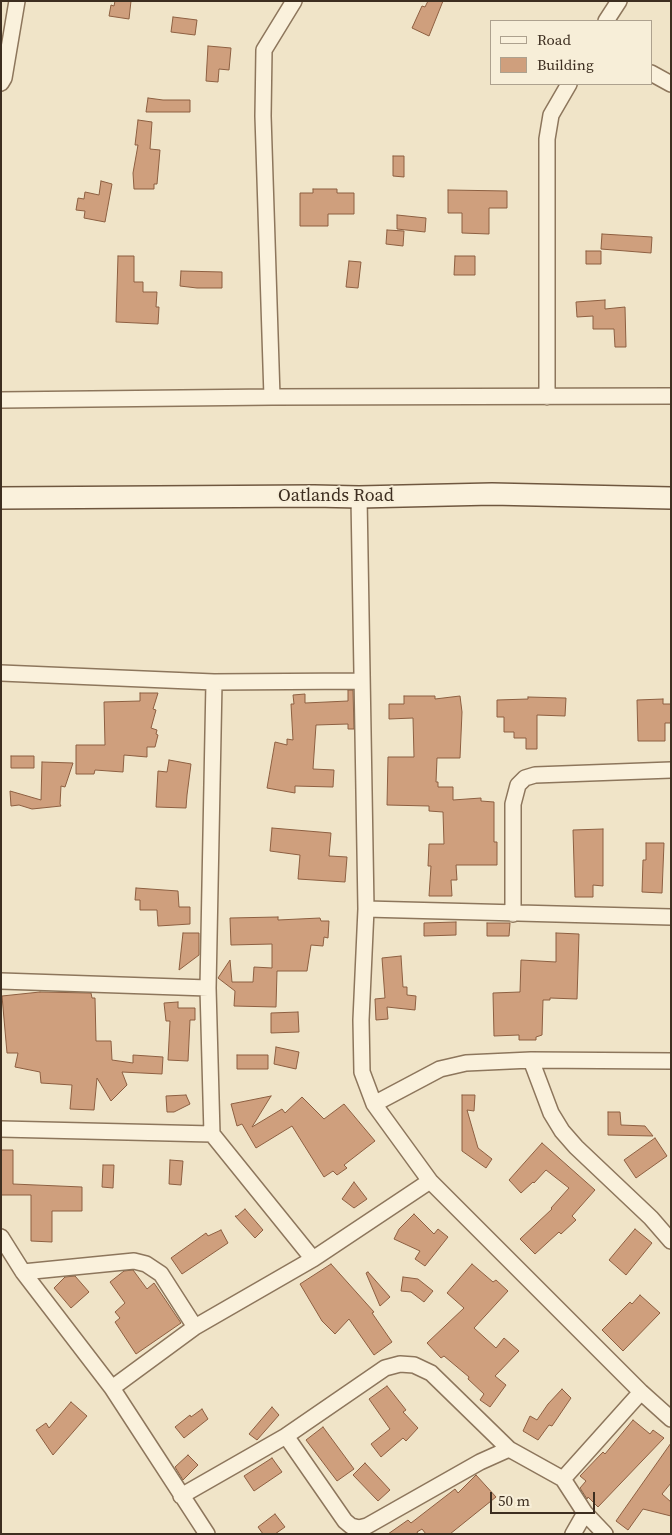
<!DOCTYPE html>
<html>
<head>
<meta charset="utf-8">
<style>
	body { margin:0 }
	#map { position:relative; width:672px; height:1535px; overflow:hidden; background:#f0e4c8; font-family:"Source Serif 4",serif }
	canvas { display:block }
	.frame { position:absolute; inset:0; border:2px solid #3d2e20; pointer-events:none }
	.legend { position:absolute; left:490px; top:20px; width:162px; height:65px; box-sizing:border-box; background:#f7eed8; border:1px solid #ada18e; margin:0; padding:6px 9px; list-style:none; font-size:15px; color:#3d2e20 }
	.legend li { display:flex; align-items:center; gap:10px; height:25px }
	.legend b { width:25px; border:1px solid #ada18e }
	.scale { position:absolute; left:490px; top:1492px; width:105px; height:22px; box-sizing:border-box; border:2px solid #3d2e20; border-top:0; padding-left:6px; font-size:15px; line-height:18px; white-space:nowrap; color:#3d2e20; -webkit-text-stroke:4px #f7eed8; paint-order:stroke }
</style>
</head>
<body>
<div id="map">
<canvas width="672" height="1535"></canvas>
<div class="frame"></div>
<ul class="legend">
<li><b style="height:6px;background:#faf1dc"></b>Road</li>
<li><b style="height:14px;background:#cf9f7d"></b>Building</li>
</ul>
<div class="scale">50 m</div>
</div>
<script>
const ctx = document.querySelector('canvas').getContext('2d');
ctx.lineJoin = 'round';
function fill(path, color) {
  ctx.fillStyle = color;
  ctx.fill(path, 'evenodd');
}
function shape(rows) {
  const path = new Path2D();
  for (const r of rows) {
    path.moveTo(r[0], r[1]);
    for (let i = 2; i < r.length; i += 2) path.lineTo(r[i], r[i + 1]);
  }
  return path;
}
function stroke(path, color, width, dash) {
  ctx.strokeStyle = color;
  ctx.lineWidth = width;
  ctx.lineCap = dash ? 'butt' : 'round';
  ctx.setLineDash(dash || []);
  ctx.stroke(path);
}
function write(font, color, halo, rows, align = 'center') {
  ctx.font = font + ' "Source Serif 4",serif';
  ctx.lineWidth = 4;
  ctx.setLineDash([]);
  ctx.textBaseline = 'middle';
  ctx.strokeStyle = halo;
  ctx.fillStyle = color;
  for (const [text, x, y, turn = 0] of rows) {
    ctx.save();
    ctx.translate(x, y);
    ctx.rotate((+turn || 0) * Math.PI / 180);
    ctx.textAlign = isNaN(turn) ? turn : align;
    if (halo) ctx.strokeText(text, 0, 0);
    ctx.fillText(text, 0, 0);
    ctx.restore();
  }
}
const building = shape([
	[115,1,131,1,129,19,109,16,111,5,114,6,115,1],
	[428,1,443,1,429,36,412,28,422,6,425,7,428,1],
	[173,17,197,20,195,35,171,32,173,17],
	[208,46,231,48,229,70,219,69,218,82,206,81,208,46],
	[148,98,163,100,190,100,190,112,146,112,148,98],
	[138,120,152,122,150,149,160,150,157,184,154,184,154,189,134,189,133,173,138,145,135,145,138,120],
	[393,156,404,156,404,177,393,176,393,156],
	[101,181,112,184,105,222,84,218,85,211,76,210,78,198,84,199,85,192,99,195,101,181],
	[313,189,337,189,337,193,354,193,354,214,328,214,328,226,300,226,300,193,313,193,313,189],
	[448,190,507,191,507,208,489,208,489,234,462,233,462,213,448,213,448,190],
	[397,215,426,218,425,232,397,229,397,215],
	[387,230,404,231,403,246,386,244,387,230],
	[602,234,652,237,651,253,601,249,602,234],
	[586,251,601,251,601,264,586,264,586,251],
	[118,256,134,256,134,282,143,282,143,292,157,292,156,307,159,307,158,324,116,322,118,256],
	[455,256,475,256,475,275,454,275,455,256],
	[349,261,361,262,358,288,346,287,349,261],
	[181,271,222,272,222,288,197,288,180,286,181,271],
	[605,300,605,309,625,307,626,347,615,347,614,329,593,329,593,316,577,317,576,302,605,300],
	[348,690,353,690,354,729,348,729,348,724,316,725,313,769,334,770,333,787,295,786,295,793,267,788,275,742,287,745,287,739,293,740,291,704,294,704,293,695,305,694,305,703,348,701,348,690],
	[140,693,158,693,153,709,156,710,151,728,157,730,156,734,158,735,155,747,147,747,147,757,124,755,123,772,95,770,94,774,76,774,76,745,105,745,104,702,140,701,140,693],
	[404,696,435,696,435,699,460,696,462,712,460,758,437,758,436,782,438,782,438,787,453,787,453,800,481,798,481,801,494,802,494,842,497,842,497,865,456,865,457,880,451,880,452,896,429,896,431,866,428,866,429,844,444,844,443,812,429,811,429,806,387,805,388,757,414,757,413,718,389,719,389,704,404,704,404,696],
	[528,697,566,698,565,716,537,715,537,749,526,749,526,738,514,738,514,732,504,732,504,717,497,717,497,700,528,699,528,697],
	[663,699,663,704,671,704,671,723,665,723,665,741,638,741,637,700,663,699],
	[11,756,34,756,34,768,11,768,11,756],
	[169,760,191,764,187,795,186,808,156,807,158,771,167,772,169,760],
	[42,762,73,763,65,787,61,786,60,804,61,806,32,809,19,805,11,806,10,791,41,800,42,762],
	[272,828,331,833,329,856,347,857,345,882,298,879,300,855,270,851,272,828],
	[603,829,603,886,593,885,593,897,575,897,573,830,603,829],
	[646,843,664,843,662,893,642,892,643,860,646,860,646,843],
	[136,888,178,891,179,907,190,907,190,924,158,926,157,910,140,910,140,900,135,900,136,888],
	[278,917,278,920,320,918,321,921,329,921,328,938,324,937,323,946,311,945,307,971,277,971,276,1007,234,1006,235,991,218,978,230,960,232,982,253,982,254,967,272,968,272,944,231,945,230,918,278,917],
	[456,922,456,935,424,936,424,923,456,922],
	[487,923,510,923,509,936,487,936,487,923],
	[183,933,199,933,199,955,179,970,183,933],
	[556,933,579,934,577,999,550,998,550,1000,543,1000,542,1035,536,1037,536,1040,519,1040,519,1035,494,1036,493,993,520,992,521,960,556,962,556,933],
	[401,956,403,987,407,987,407,995,416,996,415,1010,387,1007,388,1019,376,1020,375,999,385,998,382,958,401,956],
	[40,992,91,993,92,998,95,998,96,1041,111,1041,112,1060,133,1063,133,1055,163,1057,162,1074,122,1072,127,1085,111,1101,97,1078,94,1110,70,1109,72,1085,41,1083,40,1072,15,1067,18,1053,7,1053,2,996,40,992],
	[178,1002,178,1008,195,1008,195,1020,190,1020,188,1061,168,1060,170,1021,166,1021,164,1003,178,1002],
	[298,1012,299,1032,271,1033,271,1013,298,1012],
	[276,1047,299,1052,296,1069,274,1064,276,1047],
	[237,1055,268,1055,268,1069,237,1069,237,1055],
	[186,1095,190,1104,174,1112,167,1112,166,1096,186,1095],
	[462,1095,475,1095,474,1111,467,1110,478,1148,492,1159,486,1168,462,1151,462,1095],
	[271,1096,252,1127,282,1109,285,1113,302,1097,324,1119,344,1104,375,1141,344,1165,347,1168,337,1175,333,1171,324,1177,292,1126,256,1148,242,1124,237,1126,231,1104,271,1096],
	[608,1112,620,1112,621,1125,645,1126,653,1136,608,1135,608,1112],
	[655,1138,667,1156,636,1178,624,1160,655,1138],
	[542,1143,595,1190,572,1216,576,1220,561,1234,559,1232,535,1254,520,1239,552,1209,551,1208,569,1188,546,1170,534,1183,533,1182,521,1193,509,1180,542,1143],
	[1,1150,13,1150,13,1184,82,1187,82,1211,52,1211,52,1242,31,1241,31,1195,1,1195,1,1150],
	[170,1160,183,1161,181,1185,169,1184,170,1160],
	[103,1165,114,1165,113,1188,102,1187,103,1165],
	[354,1182,367,1199,354,1208,342,1199,354,1182],
	[245,1209,263,1230,255,1238,235,1216,237,1216,245,1209],
	[414,1214,434,1234,438,1229,448,1237,425,1266,415,1259,420,1251,394,1239,399,1229,414,1214],
	[635,1229,652,1243,626,1275,609,1260,635,1229],
	[221,1230,228,1243,182,1274,171,1258,206,1233,208,1236,221,1230],
	[331,1264,374,1312,372,1313,392,1342,374,1355,349,1319,335,1334,322,1321,300,1284,331,1264],
	[472,1264,493,1282,496,1280,508,1291,474,1328,496,1348,504,1338,519,1351,495,1376,506,1385,490,1407,480,1400,484,1394,468,1379,469,1377,444,1356,441,1358,427,1343,464,1308,447,1293,472,1264],
	[133,1270,147,1289,154,1283,181,1323,136,1354,115,1322,120,1318,115,1312,125,1303,110,1282,124,1271,133,1270],
	[368,1272,390,1297,380,1306,366,1273,368,1272],
	[75,1276,89,1292,71,1308,54,1288,65,1277,75,1276],
	[403,1277,418,1279,433,1291,424,1302,411,1292,401,1291,403,1277],
	[640,1295,660,1313,623,1351,602,1330,630,1302,632,1304,640,1295],
	[387,1386,406,1410,403,1412,418,1428,406,1441,403,1438,381,1457,371,1444,390,1429,369,1399,387,1386],
	[562,1389,571,1398,552,1426,549,1425,538,1440,523,1431,530,1416,537,1420,548,1404,562,1389],
	[71,1402,87,1416,53,1455,36,1430,46,1423,49,1428,71,1402],
	[272,1407,279,1415,257,1440,249,1434,272,1407],
	[202,1409,208,1419,184,1438,175,1427,190,1415,191,1417,202,1409],
	[633,1420,650,1434,653,1430,664,1438,598,1507,588,1497,587,1499,580,1488,586,1481,580,1476,603,1452,605,1454,633,1420],
	[323,1427,354,1469,337,1481,306,1440,323,1427],
	[671,1443,671,1483,662,1494,671,1502,671,1516,643,1509,628,1530,616,1521,671,1443],
	[188,1455,198,1465,183,1480,175,1467,188,1455],
	[272,1458,282,1472,254,1491,244,1476,272,1458],
	[365,1463,390,1490,378,1501,353,1475,365,1463],
	[476,1475,496,1497,450,1534,426,1534,422,1529,417,1532,418,1534,388,1534,408,1520,411,1523,455,1489,458,1493,476,1475],
	[275,1514,285,1527,275,1534,263,1534,258,1527,275,1514]
]);
const street = shape([
	[606,21,619,1],
	[651,73,671,84],
	[1,83,4,78,17,1],
	[272,397,263,116,264,50,294,1],
	[547,397,547,139,551,115,569,84],
	[1,400,272,397,671,396],
	[359,497,366,909,361,1020,362,1072,374,1104,430,1181,641,1392,671,1419],
	[1,673,214,682],
	[366,909,671,917],
	[513,914,513,804,518,785,525,778,535,775,671,770],
	[1,981,208,988],
	[531,1060,551,1113,562,1131,576,1147,651,1218,671,1241],
	[374,1104,440,1069,466,1063,531,1060,671,1061],
	[1,1129,212,1134],
	[1,1237,23,1272,112,1388,207,1534],
	[313,1259,212,1134,208,988,214,682,361,681],
	[23,1272,134,1261,146,1264,161,1274,195,1327],
	[112,1388,195,1327,313,1259,430,1181],
	[286,1436,345,1521,351,1526,359,1528,367,1526,480,1462,509,1449],
	[563,1479,641,1392],
	[181,1496,286,1436,385,1368,400,1364,414,1365,431,1373,509,1449,563,1479,585,1513,605,1534],
	[573,1534,585,1513]
]);
const secondary = shape([
	[1,498,314,496,359,497,492,494,671,498]
]);
const streetNames = [
	["Oatlands Road",336,496]
];
fill(building, '#cf9f7d');
stroke(building, '#8d5f41', 1);
stroke(street, '#8d765c', 18);
stroke(secondary, '#6f573f', 24);
stroke(street, '#faf1dc', 15);
stroke(secondary, '#faf1dc', 21);
write('18px', '#3d2e20', '#f7eed8', streetNames);
</script>
</body>
</html>
